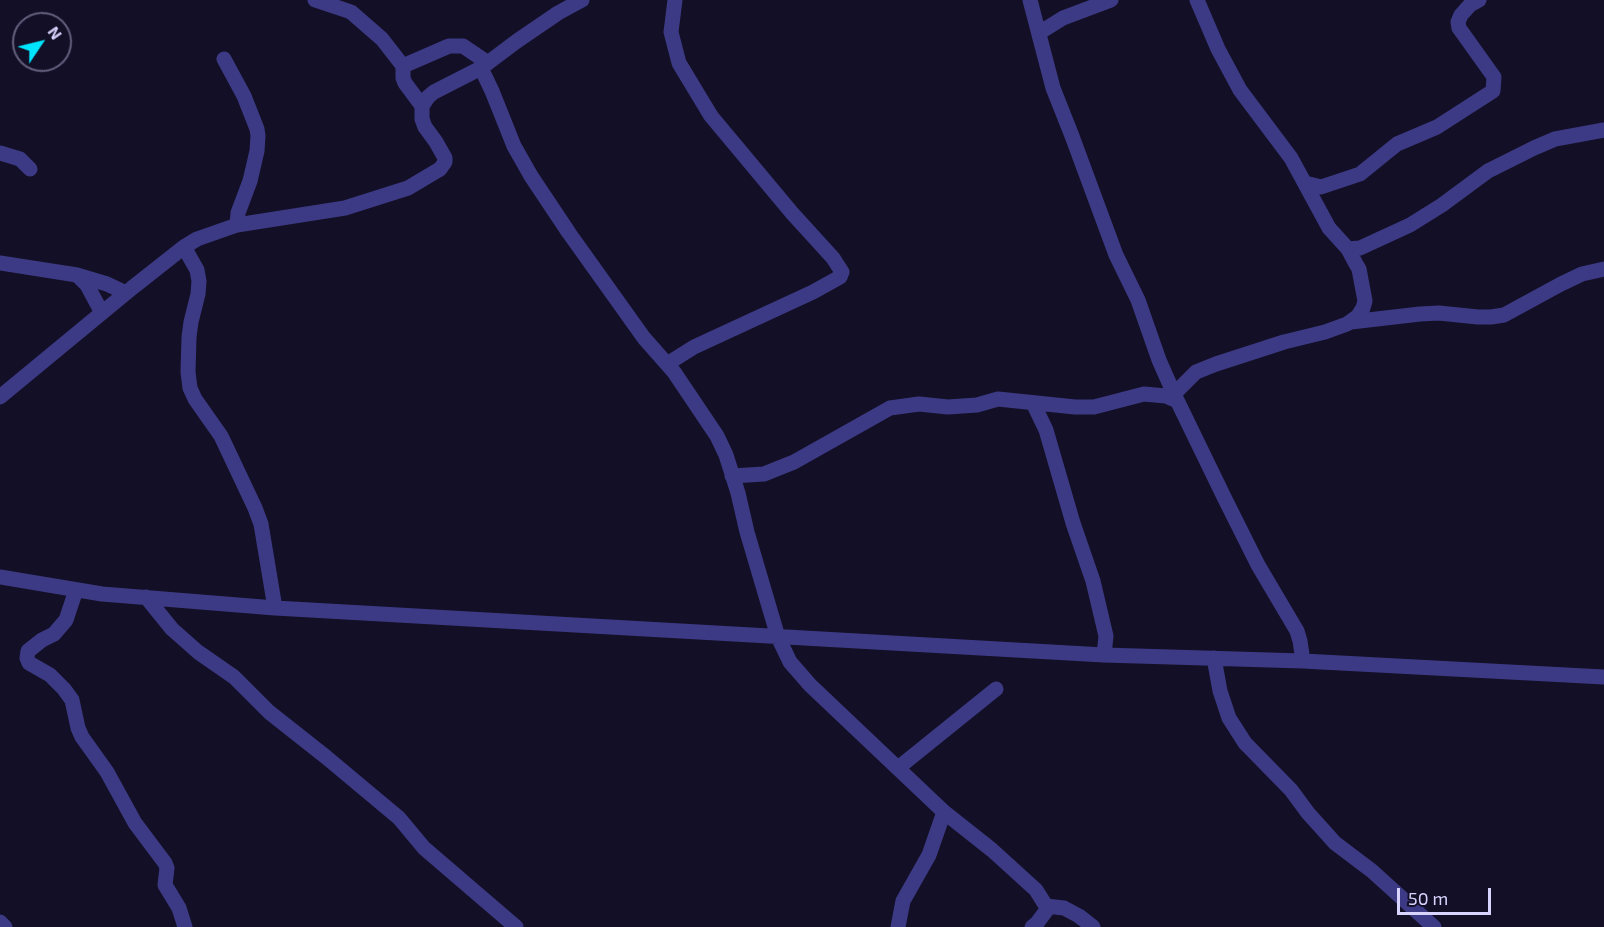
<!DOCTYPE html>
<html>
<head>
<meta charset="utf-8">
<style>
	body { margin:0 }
	#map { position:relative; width:1604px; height:927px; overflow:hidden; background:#130f26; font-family:"Exo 2",sans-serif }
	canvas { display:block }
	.north { position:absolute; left:12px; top:12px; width:60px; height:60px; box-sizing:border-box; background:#130f26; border:2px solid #625e7d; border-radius:50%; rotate:55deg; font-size:16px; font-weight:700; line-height:24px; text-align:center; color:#d9d4ff }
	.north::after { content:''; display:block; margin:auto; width:21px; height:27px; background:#00e5ff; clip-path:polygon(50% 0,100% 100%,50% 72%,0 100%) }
	.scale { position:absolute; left:1397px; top:888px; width:94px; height:27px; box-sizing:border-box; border:3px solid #d9d4ff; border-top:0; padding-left:8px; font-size:18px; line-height:21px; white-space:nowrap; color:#d9d4ff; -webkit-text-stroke:4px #130f26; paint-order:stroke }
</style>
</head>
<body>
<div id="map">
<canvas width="1604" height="927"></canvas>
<div class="north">N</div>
<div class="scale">50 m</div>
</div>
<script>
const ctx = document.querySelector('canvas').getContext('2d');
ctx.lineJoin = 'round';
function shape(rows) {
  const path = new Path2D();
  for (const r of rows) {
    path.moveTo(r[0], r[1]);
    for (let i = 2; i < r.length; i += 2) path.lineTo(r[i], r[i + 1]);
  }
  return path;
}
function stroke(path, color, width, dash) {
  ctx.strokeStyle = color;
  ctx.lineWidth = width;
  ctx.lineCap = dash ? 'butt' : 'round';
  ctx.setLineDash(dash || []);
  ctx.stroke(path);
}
const minor = shape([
	[315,0,351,12,382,39,403,66,403,78,405,83,422,106],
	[1030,0,1053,88,1072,136,1116,255,1138,300,1159,360,1174,394,1224,497,1258,565,1297,631,1300,641,1303,661],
	[1039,33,1063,18,1111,0],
	[224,59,244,96,257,129,258,136,257,151,250,181,238,213,237,225],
	[403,66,449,46,463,46,488,63],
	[481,68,517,41,558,13,582,0],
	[0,153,20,159,30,169],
	[1305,183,1321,187,1360,174,1397,144,1437,127,1493,91,1494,77,1459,28,1458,22,1461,15,1470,5,1479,0],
	[184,247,197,270,199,281,198,294,191,322,189,337,188,372,190,388,195,399,221,436,255,508,261,524,275,608],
	[1348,249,1360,248,1410,225,1442,205,1488,171,1534,148,1555,139,1604,130],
	[0,263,77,275,107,284,126,293],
	[77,275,87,285,102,313],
	[1351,322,1420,314,1439,313,1478,317,1491,317,1504,315,1561,284,1582,274,1604,269],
	[667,364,694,347,813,292,840,277,842,272,833,258,792,213,711,116,679,63,671,32,675,0],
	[1174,394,1196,372,1216,364,1284,342,1325,332,1347,324,1358,316,1363,308,1365,301,1359,269,1356,264,1348,249,1329,228,1291,158,1240,90,1218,49,1197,0],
	[0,397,132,288,184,247,197,239,237,225,345,208,408,188,440,169,445,162,445,158,436,142,425,127,422,119,422,106,428,97,434,92,481,68,492,91,514,146,531,176,569,233,644,338,674,372,717,436,726,455,738,493,747,532,778,637,790,662,810,685,944,812,929,855,903,901,898,927],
	[1033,403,1046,430,1073,523,1093,581,1106,636,1104,655],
	[732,476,764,474,794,462,890,408,919,404,948,407,977,405,998,399,1075,407,1094,407,1144,394,1166,396,1177,401],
	[0,577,102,594,275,608,1104,655,1303,661,1604,677],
	[76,590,66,620,54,634,42,640,28,651,27,658,29,663,50,675,64,689,72,700,78,728,82,737,107,772,135,823,165,863,167,868,165,885,179,908,185,927],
	[146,597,172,629,198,652,234,677,269,712,326,757,399,818,424,848,516,927],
	[1214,658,1220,691,1229,718,1245,743,1291,790,1308,813,1335,843,1372,871,1434,927],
	[898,768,996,689],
	[944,812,992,850,1036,890,1046,906,1046,911,1037,923,1032,927],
	[1046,906,1064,908,1079,916,1093,927],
	[0,922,5,927]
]);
stroke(minor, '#3d3a85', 15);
</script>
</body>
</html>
